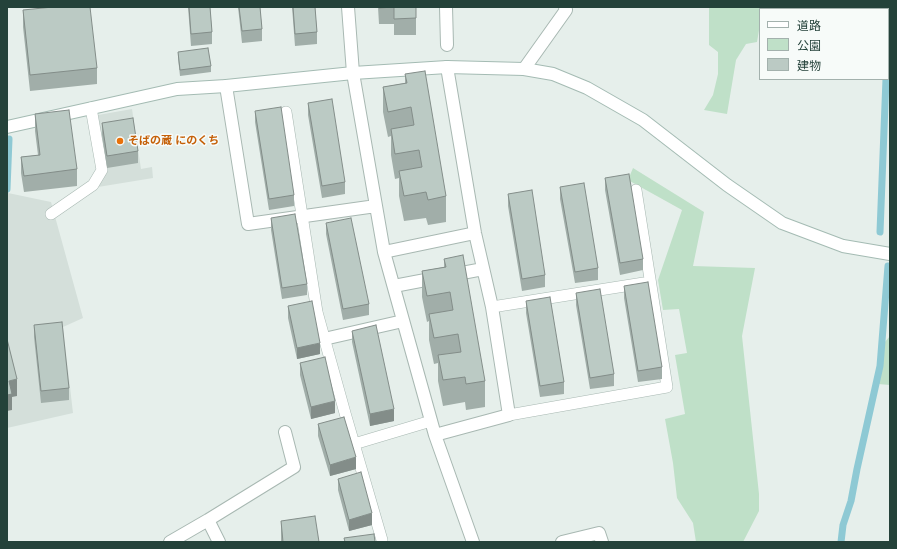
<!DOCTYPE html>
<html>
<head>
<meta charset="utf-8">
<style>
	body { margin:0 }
	#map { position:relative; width:897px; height:549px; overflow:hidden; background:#e6efeb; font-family:"Work Sans","Noto Sans JP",sans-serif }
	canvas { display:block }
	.frame { position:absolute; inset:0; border:8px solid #24423a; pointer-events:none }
	.legend { position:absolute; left:759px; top:8px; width:130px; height:72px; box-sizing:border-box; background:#f7fbf9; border:1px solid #a3b1ad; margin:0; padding:5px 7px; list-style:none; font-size:12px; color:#24423a }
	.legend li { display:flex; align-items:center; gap:8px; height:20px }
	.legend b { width:20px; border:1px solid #a3b1ad }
</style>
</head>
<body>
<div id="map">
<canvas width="897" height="549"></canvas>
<div class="frame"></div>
<ul class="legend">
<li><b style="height:5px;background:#fff"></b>道路</li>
<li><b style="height:11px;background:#bfe0c8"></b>公園</li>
<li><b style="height:11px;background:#bbcac4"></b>建物</li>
</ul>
</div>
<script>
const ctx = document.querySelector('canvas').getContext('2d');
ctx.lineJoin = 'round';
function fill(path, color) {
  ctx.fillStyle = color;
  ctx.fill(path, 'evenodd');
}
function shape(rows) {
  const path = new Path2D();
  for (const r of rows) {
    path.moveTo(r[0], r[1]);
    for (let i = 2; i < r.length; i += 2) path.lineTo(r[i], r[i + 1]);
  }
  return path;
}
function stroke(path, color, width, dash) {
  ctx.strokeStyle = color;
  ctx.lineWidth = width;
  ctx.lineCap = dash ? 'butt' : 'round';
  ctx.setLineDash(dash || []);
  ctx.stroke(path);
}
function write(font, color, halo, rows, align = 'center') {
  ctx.font = font + ' "Work Sans","Noto Sans JP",sans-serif';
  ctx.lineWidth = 3;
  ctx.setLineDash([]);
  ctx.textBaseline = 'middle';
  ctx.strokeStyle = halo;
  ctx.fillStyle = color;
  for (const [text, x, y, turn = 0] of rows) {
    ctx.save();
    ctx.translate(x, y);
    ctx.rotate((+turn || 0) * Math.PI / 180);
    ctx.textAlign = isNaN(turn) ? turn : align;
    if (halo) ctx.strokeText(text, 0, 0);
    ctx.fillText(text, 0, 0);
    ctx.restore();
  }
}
const built = shape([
	[132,109,141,169,152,167,153,178,98,187,107,172,98,115],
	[8,193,51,202,83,318,63,327,73,413,7,428,7,194]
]);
const green = shape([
	[709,7,763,7,762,9,760,9,760,24,757,42,746,44,736,60,727,114,704,110,713,95,718,74,718,52,709,45],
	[633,168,704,212,693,266,755,268,742,336,759,494,759,511,743,542,696,542,693,523,677,498,673,463,665,419,685,414,675,355,687,353,679,309,663,310,658,280,682,210,628,180],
	[890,336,890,385,878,384,884,343]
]);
const stream = shape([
	[888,62,890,45],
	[7,189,9,139],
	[880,232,886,79],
	[841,542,843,525,851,501,857,469,880,366,888,266]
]);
const lane = shape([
	[286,112,317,312,345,413,382,540],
	[51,214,93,185,102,170,91,108],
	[492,307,650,282],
	[509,415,667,387,636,190],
	[354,444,431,421]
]);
const street = shape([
	[348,7,353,73,384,252,435,435,473,542],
	[446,7,447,45],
	[825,9,825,7],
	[888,23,890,23],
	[524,69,566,10,565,7],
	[226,86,248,224,376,206],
	[384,252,475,233],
	[394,286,483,269],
	[324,339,403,321],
	[435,435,509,415,492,307,475,233,447,67],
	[208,520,219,542],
	[170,542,208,520,294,467,285,432],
	[562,542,599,533,602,542]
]);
const secondary = shape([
	[7,127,177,89,226,86,353,73,447,67,524,69,553,74,587,88,643,120,727,185,782,223,843,246,890,254]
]);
const wall = shape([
	[188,7,210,7,212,32,212,44,191,46],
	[238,7,260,7,262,29,262,41,242,43],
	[292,7,315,7,317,32,317,44,295,46],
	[378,7,416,7,416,35,394,35,394,24,379,24],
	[23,10,97,68,97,84,30,91,23,27],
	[178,52,211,66,211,72,180,76,178,58],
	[405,74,446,196,446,222,428,225,426,218,404,221,399,196,399,178,395,179,391,155,391,136,388,137,383,112,383,87,405,83],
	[308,103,345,182,345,194,322,198,308,115],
	[255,111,294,195,294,206,269,210,255,122],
	[35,114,77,169,77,186,24,192,21,173,21,157,38,155,35,131],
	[102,123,138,151,138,163,107,168,102,135],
	[605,178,643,259,643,270,620,275,605,190],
	[560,187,598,268,598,280,575,283,560,199],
	[508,194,545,275,545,287,522,291,508,206],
	[271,218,307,284,307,295,282,299,271,230],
	[326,223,369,304,369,315,343,320,326,234],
	[444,259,485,381,485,407,466,410,465,402,443,406,438,381,438,363,434,364,429,340,429,321,427,322,422,297,422,271,444,267],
	[624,286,662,367,662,379,638,382,624,298],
	[576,293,614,374,614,386,590,389,576,305],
	[526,301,564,382,564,394,540,397,526,313],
	[288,306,320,354,297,359,288,318],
	[34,325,69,388,69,400,41,403,34,337],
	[352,331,394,421,370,426,352,342],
	[300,363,335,413,311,419,300,375],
	[318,424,356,469,330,476,318,436],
	[338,479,372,525,349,531,338,490],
	[281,521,319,542,281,542]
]);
const shadedWall = shape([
	[320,343,320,354,297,359,297,348],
	[17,379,17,396,12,397,12,410,7,411,7,395,9,381],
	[335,401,335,413,311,419,311,407],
	[394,409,394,421,370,426,370,414],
	[356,457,356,469,330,476,330,465],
	[372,513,372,525,349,531,349,520]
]);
const building = shape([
	[53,7,90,7,97,68,30,75,23,10,53,7],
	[189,7,210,7,212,32,191,34,189,7],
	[239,7,260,7,262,29,242,31,239,7],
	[293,7,315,7,317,32,295,34,293,7],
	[379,7,416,7,416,18,394,19,394,7,379,8,379,7],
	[208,48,211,66,180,70,178,52,208,48],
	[425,71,446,196,428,200,426,192,404,196,399,171,422,167,419,150,395,154,391,129,414,125,411,107,388,112,383,87,407,83,405,74,425,71],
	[332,99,345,182,322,186,308,103,332,99],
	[281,107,294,195,269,199,255,111,281,107],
	[69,110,77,169,24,176,21,157,40,155,35,114,69,110],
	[133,118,138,151,107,156,102,123,133,118],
	[629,174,643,259,620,263,605,178,629,174],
	[584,183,598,268,575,272,560,187,584,183],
	[532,190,545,275,522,279,508,194,532,190],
	[295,214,307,284,282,288,271,218,295,214],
	[351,218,369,304,343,309,326,223,351,218],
	[463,255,485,381,466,384,465,377,443,380,438,355,461,352,458,334,434,338,429,314,453,310,450,292,427,296,422,271,446,267,444,259,463,255],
	[648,282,662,367,638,371,624,286,648,282],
	[600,289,614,374,590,378,576,293,600,289],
	[550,297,564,382,540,386,526,301,550,297],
	[312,301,320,343,297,348,288,306,312,301],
	[62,322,69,388,41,391,34,325,62,322],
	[376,325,394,409,370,414,352,331,376,325],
	[7,339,17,379,9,381,12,394,7,395,7,339],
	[325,357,335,401,311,407,300,363,325,357],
	[344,417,356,457,330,465,318,424,344,417],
	[361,472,372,513,349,520,338,479,361,472],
	[315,516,319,542,283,542,281,521,315,516],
	[374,534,375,542,345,542,344,538,374,534]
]);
const markers = [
	[120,141,4,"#e8710a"]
];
const foodNames = [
	["そばの蔵 にのくち",128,141]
];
fill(built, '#d4dfda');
fill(green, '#bfe0c8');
stroke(stream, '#8ec9d4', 7);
stroke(lane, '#a8b8b2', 12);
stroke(street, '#a8b8b2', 14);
stroke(secondary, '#a4bbb3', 14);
stroke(lane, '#fff', 11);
stroke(street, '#fff', 12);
stroke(secondary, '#fff', 12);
fill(wall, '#a1aea9');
fill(shadedWall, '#838d89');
fill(building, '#bbcac4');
stroke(building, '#838d89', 1);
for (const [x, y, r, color] of markers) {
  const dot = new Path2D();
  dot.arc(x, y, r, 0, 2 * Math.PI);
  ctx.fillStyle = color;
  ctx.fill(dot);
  stroke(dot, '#f7fbf9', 1.5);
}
write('bold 11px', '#c56008', '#f7fbf9', foodNames, 'left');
</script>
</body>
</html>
